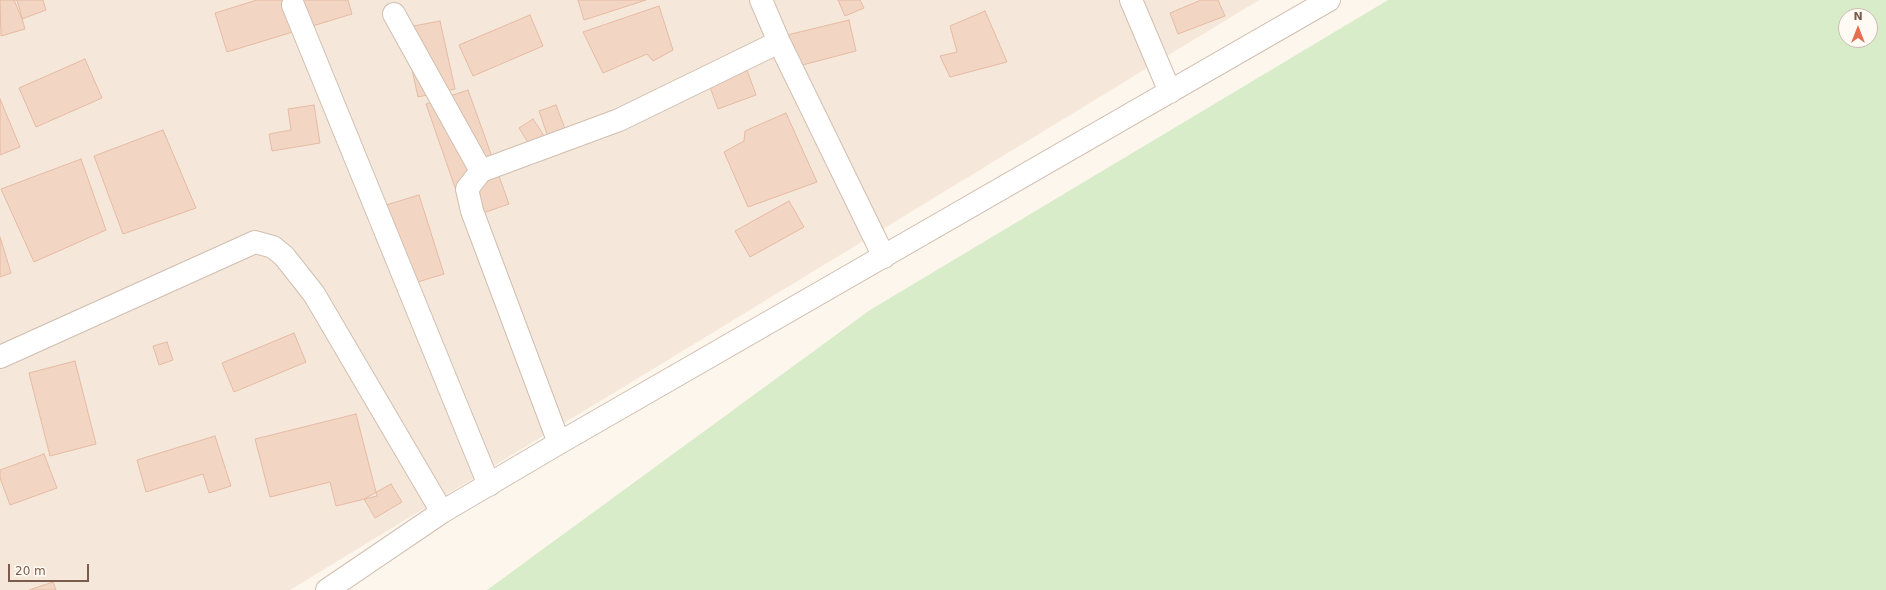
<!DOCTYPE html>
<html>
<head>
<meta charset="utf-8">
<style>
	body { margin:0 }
	#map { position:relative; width:1886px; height:590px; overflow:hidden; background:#fdf6ec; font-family:"DejaVu Sans",sans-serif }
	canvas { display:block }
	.north { position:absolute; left:1838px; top:8px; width:40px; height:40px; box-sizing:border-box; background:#fffaf3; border:1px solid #cabbb1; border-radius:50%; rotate:0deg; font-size:11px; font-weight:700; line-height:16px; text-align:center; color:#7a5c4d }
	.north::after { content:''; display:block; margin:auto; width:14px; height:18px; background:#e76f51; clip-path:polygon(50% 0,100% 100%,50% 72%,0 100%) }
	.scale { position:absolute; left:8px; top:564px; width:81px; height:18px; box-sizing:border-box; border:2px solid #7a5c4d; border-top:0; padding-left:5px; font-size:12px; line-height:14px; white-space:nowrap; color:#7a5c4d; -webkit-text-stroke:3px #fffaf3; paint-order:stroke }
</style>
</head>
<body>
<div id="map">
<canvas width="1886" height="590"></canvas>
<div class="north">N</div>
<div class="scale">20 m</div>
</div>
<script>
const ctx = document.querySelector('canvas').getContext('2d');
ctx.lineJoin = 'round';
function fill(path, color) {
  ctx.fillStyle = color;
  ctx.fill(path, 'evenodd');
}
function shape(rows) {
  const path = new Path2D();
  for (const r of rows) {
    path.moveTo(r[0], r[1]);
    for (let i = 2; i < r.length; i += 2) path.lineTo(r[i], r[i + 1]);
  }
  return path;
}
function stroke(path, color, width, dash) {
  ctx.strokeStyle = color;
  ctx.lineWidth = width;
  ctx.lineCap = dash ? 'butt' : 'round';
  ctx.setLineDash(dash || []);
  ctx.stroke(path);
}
const residential = shape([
	[0,0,1259,0,290,590,0,590]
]);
const green = shape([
	[1388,0,1886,0,1886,590,487,590,870,310],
	[1846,16,1870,16,1870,40,1846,40]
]);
const building = shape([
	[0,0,17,0,25,29,1,36,0,0],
	[14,0,43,0,46,10,22,19,14,0],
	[257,0,348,0,352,14,227,52,215,13,257,0],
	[578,0,646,0,584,20,578,0],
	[838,0,860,0,864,8,845,16,838,0],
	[1201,0,1218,0,1225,16,1178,34,1170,13,1201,0],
	[659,6,673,50,653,61,647,54,603,73,583,32,659,6],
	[985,11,1007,62,950,77,940,56,957,52,950,26,985,11],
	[530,15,543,46,473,76,459,45,530,15],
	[849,20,856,51,787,69,779,37,849,20],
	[440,21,455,89,418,97,403,28,440,21],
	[85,59,102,98,36,127,19,88,85,59],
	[747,70,756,95,718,109,709,84,747,70],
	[468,90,509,204,466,219,426,104,468,90],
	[0,99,20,147,0,155,0,99],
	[314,105,320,143,272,151,269,134,291,130,288,109,314,105],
	[556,105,567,134,549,140,539,111,556,105],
	[786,113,817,182,748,207,724,152,744,141,745,131,786,113],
	[533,119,550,145,536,155,519,128,533,119],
	[163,130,196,208,123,234,94,156,163,130],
	[81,159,106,230,34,262,1,189,81,159],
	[419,195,444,274,411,284,386,205,419,195],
	[789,201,804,227,750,257,735,231,789,201],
	[0,237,11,273,0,277,0,237],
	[294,333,306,362,234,392,222,363,294,333],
	[167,342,173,360,159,365,153,346,167,342],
	[75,361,96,444,50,456,29,373,75,361],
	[356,414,377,496,336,506,330,482,270,497,255,439,356,414],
	[215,436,231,486,209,493,203,474,146,492,137,460,215,436],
	[44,454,57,488,10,505,0,478,0,470,44,454],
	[391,484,402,502,375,518,364,499,391,484],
	[53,582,56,590,29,590,53,582]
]);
const minor = shape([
	[761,0,779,42,884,257],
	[1131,0,1170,92],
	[293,5,489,485],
	[394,14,481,171],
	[0,357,255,242,273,247,284,256,314,294,442,512],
	[559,443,472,211,467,189,481,171,619,120,779,42],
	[327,590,442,512,559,443,1329,0]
]);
fill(residential, '#f5e8da');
fill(green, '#d8ecc9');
fill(building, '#f3d5c3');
stroke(building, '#e6bba3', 1);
stroke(minor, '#d1beb0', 24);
stroke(minor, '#fff', 22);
</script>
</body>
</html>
